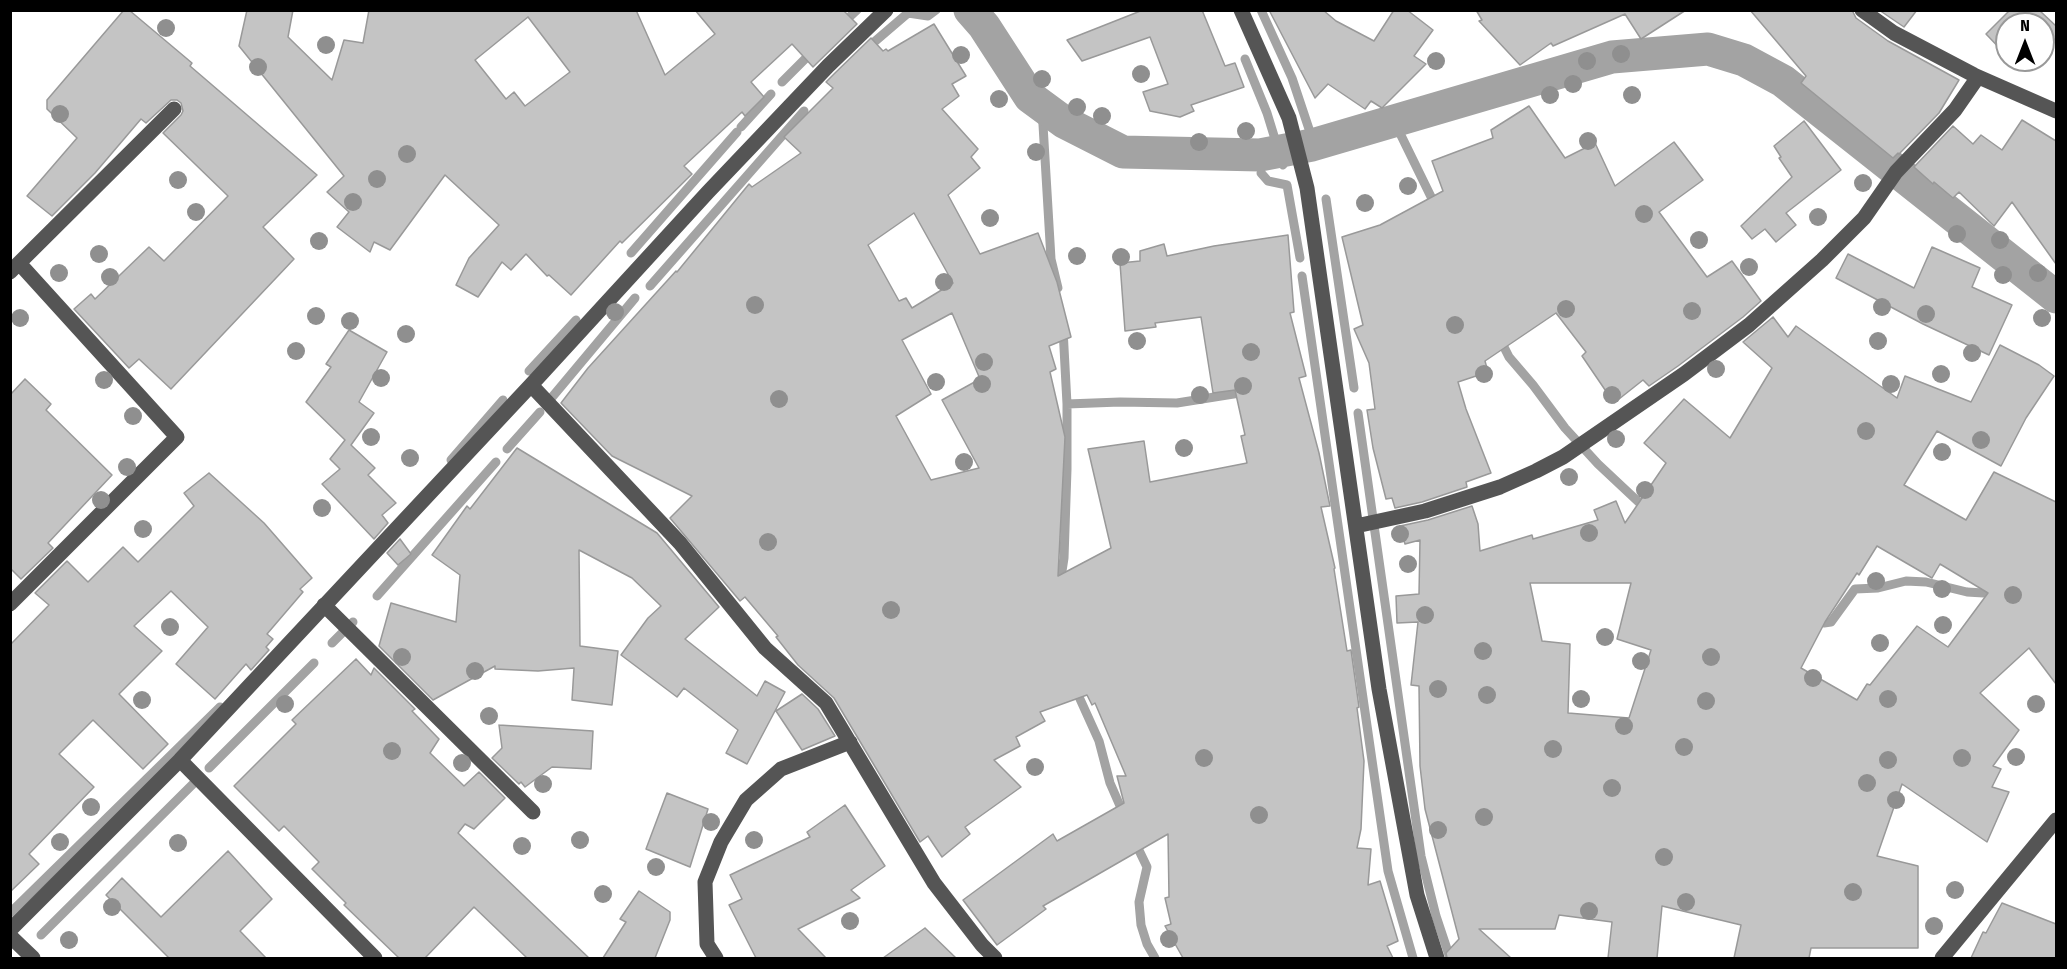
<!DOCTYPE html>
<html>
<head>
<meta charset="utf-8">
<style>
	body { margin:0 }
	#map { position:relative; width:2067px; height:969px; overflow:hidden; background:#fff; font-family:"Fira Sans Condensed",sans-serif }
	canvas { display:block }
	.frame { position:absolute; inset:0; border:12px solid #000; pointer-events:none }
	.north { position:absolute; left:1995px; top:12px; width:60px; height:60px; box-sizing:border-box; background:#fff; border:2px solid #999; border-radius:50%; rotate:0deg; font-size:16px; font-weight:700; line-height:24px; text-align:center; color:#000 }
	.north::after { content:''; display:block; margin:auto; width:21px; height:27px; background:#000; clip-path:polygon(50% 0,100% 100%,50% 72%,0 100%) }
</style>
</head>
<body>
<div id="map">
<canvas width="2067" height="969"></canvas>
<div class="frame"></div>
<div class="north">N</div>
</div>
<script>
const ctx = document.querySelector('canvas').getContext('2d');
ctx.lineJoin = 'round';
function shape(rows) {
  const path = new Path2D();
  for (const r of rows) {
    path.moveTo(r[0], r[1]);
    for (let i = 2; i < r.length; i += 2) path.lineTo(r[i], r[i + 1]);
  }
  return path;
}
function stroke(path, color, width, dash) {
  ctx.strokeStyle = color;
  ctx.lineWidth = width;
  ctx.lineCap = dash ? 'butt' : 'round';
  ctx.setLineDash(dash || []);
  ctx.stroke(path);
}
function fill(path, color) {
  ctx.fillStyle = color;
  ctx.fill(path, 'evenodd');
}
const stream = shape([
	[1261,10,1292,78,1315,147],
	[843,23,857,10],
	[873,43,908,13,928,16,936,10],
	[1245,59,1267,113,1283,165],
	[782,82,809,55],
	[1042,108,1051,259,1058,288],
	[1394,121,1436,207],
	[741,127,771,94],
	[1261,173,1268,181,1287,185,1300,258],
	[1326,199,1354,388],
	[631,253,737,132],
	[1302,276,1388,871,1413,958],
	[650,286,804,111],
	[1500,339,1509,357,1533,385,1565,428,1598,464,1646,509],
	[529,371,576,320],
	[548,402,635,298],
	[1067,404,1120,402,1177,403,1246,392],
	[1358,413,1421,856,1436,916,1450,958],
	[507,449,540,412],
	[451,460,503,400],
	[1060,584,1064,558,1067,469,1067,404,1063,329],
	[377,596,496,462],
	[1817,617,1824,623,1831,622,1855,589,1878,588,1906,581,1926,582,1967,592,2000,594],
	[332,643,353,622],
	[1075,688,1099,741,1110,783,1124,815],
	[209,768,314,663],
	[1135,842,1147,867,1139,902,1141,925,1147,944,1155,958],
	[10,913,220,707],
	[41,935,197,780]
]);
const canal = shape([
	[970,10,984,26,1030,97,1064,122,1123,152,1260,155,1312,145,1612,57,1708,49,1744,60,1783,81,2056,297]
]);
const building = shape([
	[124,10,129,10,192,63,190,66,317,175,263,227,294,259,171,389,139,359,129,368,74,309,91,294,95,299,149,247,164,261,228,196,163,133,181,115,183,111,181,103,177,100,171,100,146,123,141,119,95,173,52,216,27,196,77,138,47,109,47,100,124,10],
	[247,10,293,10,288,37,332,80,344,40,363,43,369,10,636,10,665,75,715,34,695,10,843,10,857,24,813,67,792,44,751,82,764,97,745,116,742,112,684,166,692,174,622,243,620,241,571,295,549,275,547,276,526,254,511,270,502,262,478,297,456,285,469,258,499,225,445,175,390,250,374,242,370,252,337,227,349,212,327,192,344,176,239,46,247,10],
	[528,17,570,72,525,106,514,92,506,99,475,60,528,17],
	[1143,10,1202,10,1225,66,1235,63,1244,87,1191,105,1194,111,1180,117,1150,111,1143,92,1168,84,1150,37,1082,61,1067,40,1143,10],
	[1269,10,1323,10,1336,21,1374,41,1394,10,1407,10,1433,30,1414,56,1426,64,1382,108,1371,101,1365,109,1328,84,1315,98,1269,10],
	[1476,10,1686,10,1641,39,1625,14,1553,46,1551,43,1520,65,1479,21,1482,20,1476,10],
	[1750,10,1852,10,1856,18,1888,41,1959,80,1939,113,1899,154,1898,153,1893,158,1801,83,1806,76,1750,10],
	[1879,10,1917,10,1904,27,1879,10],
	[2010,10,2039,10,2056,26,2056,38,2045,50,2043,48,2043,24,2007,24,2007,56,1986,34,2010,10],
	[934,24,966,76,952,84,959,96,942,109,978,149,971,157,980,168,948,195,980,254,1038,233,1057,282,1071,337,1049,346,1056,369,1050,372,1065,437,1058,576,1111,548,1088,449,1144,441,1150,482,1247,463,1241,436,1245,435,1235,390,1213,393,1201,317,1155,323,1156,327,1125,331,1120,263,1140,261,1140,251,1164,244,1167,256,1214,246,1288,235,1294,312,1290,313,1306,376,1299,378,1319,453,1330,506,1321,507,1335,568,1334,569,1347,651,1351,650,1359,707,1357,708,1364,761,1361,829,1357,848,1371,849,1368,885,1380,881,1398,941,1387,946,1393,958,1183,958,1165,926,1171,924,1165,898,1169,897,1168,834,1043,906,1046,909,997,945,963,900,1053,834,1057,841,1124,803,1117,776,1126,776,1095,703,1092,705,1087,695,1040,712,1045,721,1016,737,1020,746,994,760,1021,787,965,827,970,834,942,857,928,836,920,842,834,698,798,665,776,637,778,636,745,597,740,601,670,518,692,496,612,456,561,403,588,368,676,271,677,272,749,184,752,187,801,153,784,137,833,88,826,82,835,73,871,38,883,51,886,49,888,51,934,24],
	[914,213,953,283,912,308,906,298,899,301,868,245,914,213],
	[952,313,980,379,942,400,979,468,931,480,896,416,931,394,902,340,952,313],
	[1529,106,1565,158,1595,143,1615,186,1674,142,1703,180,1659,212,1707,277,1732,261,1761,301,1743,317,1678,366,1649,386,1643,380,1614,403,1582,356,1586,352,1556,313,1485,361,1488,372,1458,382,1466,409,1491,473,1466,482,1467,487,1422,502,1395,508,1392,498,1386,499,1373,448,1367,410,1375,409,1369,363,1354,329,1363,325,1342,237,1380,225,1443,191,1432,161,1493,138,1491,130,1529,106],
	[2022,120,2056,141,2056,264,2012,202,1994,226,1959,192,1953,198,1934,182,1933,184,1914,167,1953,126,1973,144,1981,135,2002,150,2022,120],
	[1804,121,1841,170,1786,213,1796,225,1776,242,1765,229,1752,239,1741,226,1792,177,1779,158,1781,157,1774,146,1804,121],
	[1932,247,1980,268,1972,287,2012,305,1989,355,1923,324,1836,278,1848,254,1914,288,1932,247],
	[1773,317,1788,337,1796,326,1897,398,1905,376,1971,402,2000,345,2039,365,2054,376,2026,418,2001,466,1937,431,1904,485,1966,520,1994,472,2056,502,2056,684,2029,648,1980,693,2019,730,1993,766,2001,769,1992,787,2009,792,1987,842,1902,784,1877,856,1918,866,1918,948,1811,948,1809,958,1734,958,1741,925,1662,906,1657,958,1608,958,1612,922,1559,915,1555,929,1479,929,1511,958,1447,958,1446,953,1459,939,1425,809,1420,766,1419,686,1411,685,1418,622,1397,623,1396,596,1419,594,1420,540,1405,544,1400,526,1428,520,1472,506,1478,524,1480,551,1532,535,1533,539,1598,520,1594,510,1616,501,1625,523,1666,463,1644,443,1684,399,1730,438,1772,368,1743,342,1773,317],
	[1877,546,1932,578,1940,564,1988,593,1948,647,1917,626,1870,685,1867,684,1857,700,1801,668,1825,622,1857,573,1859,575,1877,546],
	[1530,583,1631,583,1617,639,1651,650,1629,718,1568,713,1570,644,1542,641,1530,583],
	[349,330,387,352,359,402,374,413,351,445,375,468,368,475,396,503,382,515,388,523,374,539,322,484,340,469,330,459,345,440,306,402,331,367,326,364,349,330],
	[25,379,51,404,46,410,112,475,48,543,53,548,21,579,10,568,10,395,25,379],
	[517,448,657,533,719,607,685,639,757,696,765,681,785,692,747,764,726,753,738,730,684,688,677,697,621,655,648,618,661,606,632,578,579,550,580,646,618,651,612,705,572,700,574,668,538,671,495,669,495,666,433,700,379,646,391,603,456,622,460,575,432,555,467,506,470,509,517,448],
	[209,473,264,523,312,578,300,589,303,592,267,634,273,639,266,647,269,650,251,670,246,664,215,699,176,664,208,627,171,591,134,626,162,651,119,694,168,744,143,769,93,720,59,754,94,787,29,854,39,864,10,892,10,645,49,605,35,593,67,561,88,582,123,547,138,562,194,506,184,493,209,473],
	[400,539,411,554,398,565,387,553,400,539],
	[356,659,371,675,374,668,415,709,412,711,439,739,430,753,464,786,479,772,505,798,474,829,465,824,458,833,589,958,527,958,474,907,425,958,399,958,344,905,346,903,312,869,319,862,284,826,279,831,234,786,296,724,292,720,356,659],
	[802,694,818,709,835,736,802,750,776,711,802,694],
	[499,725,593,731,591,769,552,767,525,787,521,782,519,784,492,758,502,748,499,725],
	[667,793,708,809,690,867,646,849,667,793],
	[845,805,885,866,851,890,860,898,798,929,826,958,756,958,729,905,742,899,730,875,810,837,807,832,845,805],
	[228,851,272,899,240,931,266,958,169,958,106,895,122,878,161,917,228,851],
	[639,891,670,912,670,920,655,958,603,958,626,922,620,919,639,891],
	[2002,903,2056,924,2056,958,1971,958,1983,932,1986,933,2002,903],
	[925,928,956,958,883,958,925,928]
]);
const minor = shape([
	[1241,10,1289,118,1307,188,1379,689,1417,895,1437,958],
	[1862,10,1894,33,1974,75,2056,111],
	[10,272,174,109],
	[531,385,680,543,765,648,826,703,934,883,982,945,995,958],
	[1356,526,1425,511,1500,487,1536,471,1563,457,1684,374,1749,325,1822,260,1864,218,1896,172,1955,110,1978,77],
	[10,604,177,437,19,263],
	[324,605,533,812],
	[180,760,375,958],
	[10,930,180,760,531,385,708,192,828,66,886,10],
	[10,936,33,958],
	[716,958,707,944,705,882,721,842,746,800,781,769,850,742],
	[1942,958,2056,820]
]);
const trees = [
	[166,28],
	[326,45],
	[1621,54],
	[961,55],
	[1436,61],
	[1587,61],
	[258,67],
	[1141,74],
	[1042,79],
	[1573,84],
	[1550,95],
	[1632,95],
	[999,99],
	[1077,107],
	[60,114],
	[1102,116],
	[1246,131],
	[1588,141],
	[1199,142],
	[1036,152],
	[407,154],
	[377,179],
	[178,180],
	[1863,183],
	[1408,186],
	[353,202],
	[1365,203],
	[196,212],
	[1644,214],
	[1818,217],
	[990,218],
	[1957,234],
	[1699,240],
	[2000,240],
	[319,241],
	[99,254],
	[1077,256],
	[1121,257],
	[1749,267],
	[59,273],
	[2038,273],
	[2003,275],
	[110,277],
	[944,282],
	[755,305],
	[1882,307],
	[1566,309],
	[1692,311],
	[615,312],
	[1926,314],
	[316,316],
	[20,318],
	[2042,318],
	[350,321],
	[1455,325],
	[406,334],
	[1137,341],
	[1878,341],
	[296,351],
	[1251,352],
	[1972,353],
	[984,362],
	[1716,369],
	[1484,374],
	[1941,374],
	[381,378],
	[104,380],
	[936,382],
	[982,384],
	[1891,384],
	[1243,386],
	[1200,395],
	[1612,395],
	[779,399],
	[133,416],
	[1866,431],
	[371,437],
	[1616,439],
	[1981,440],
	[1184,448],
	[1942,452],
	[410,458],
	[964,462],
	[127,467],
	[1569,477],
	[1645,490],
	[101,500],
	[322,508],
	[143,529],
	[1589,533],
	[1400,534],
	[768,542],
	[1408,564],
	[1876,581],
	[1942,589],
	[2013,595],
	[891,610],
	[1425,615],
	[1943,625],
	[170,627],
	[1605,637],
	[1880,643],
	[1483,651],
	[402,657],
	[1711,657],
	[1641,661],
	[475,671],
	[1813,678],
	[1438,689],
	[1487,695],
	[1581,699],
	[1888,699],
	[142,700],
	[1706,701],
	[285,704],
	[2036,704],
	[489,716],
	[1624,726],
	[1684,747],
	[1553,749],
	[392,751],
	[2016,757],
	[1204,758],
	[1962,758],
	[1888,760],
	[462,763],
	[1035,767],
	[1867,783],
	[543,784],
	[1612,788],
	[1896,800],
	[91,807],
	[1259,815],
	[1484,817],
	[711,822],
	[1438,830],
	[580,840],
	[754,840],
	[60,842],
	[178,843],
	[522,846],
	[1664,857],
	[656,867],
	[1955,890],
	[1853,892],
	[603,894],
	[1686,902],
	[112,907],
	[1589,911],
	[850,921],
	[1934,926],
	[1169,939],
	[69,940]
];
stroke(stream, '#a3a3a3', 9);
stroke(canal, '#a3a3a3', 33);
fill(building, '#c4c4c4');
stroke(building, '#999', 1.5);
stroke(minor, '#555', 15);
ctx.fillStyle = '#8f8f8f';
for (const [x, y] of trees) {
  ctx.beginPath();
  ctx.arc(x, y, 9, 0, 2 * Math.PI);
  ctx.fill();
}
</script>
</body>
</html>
